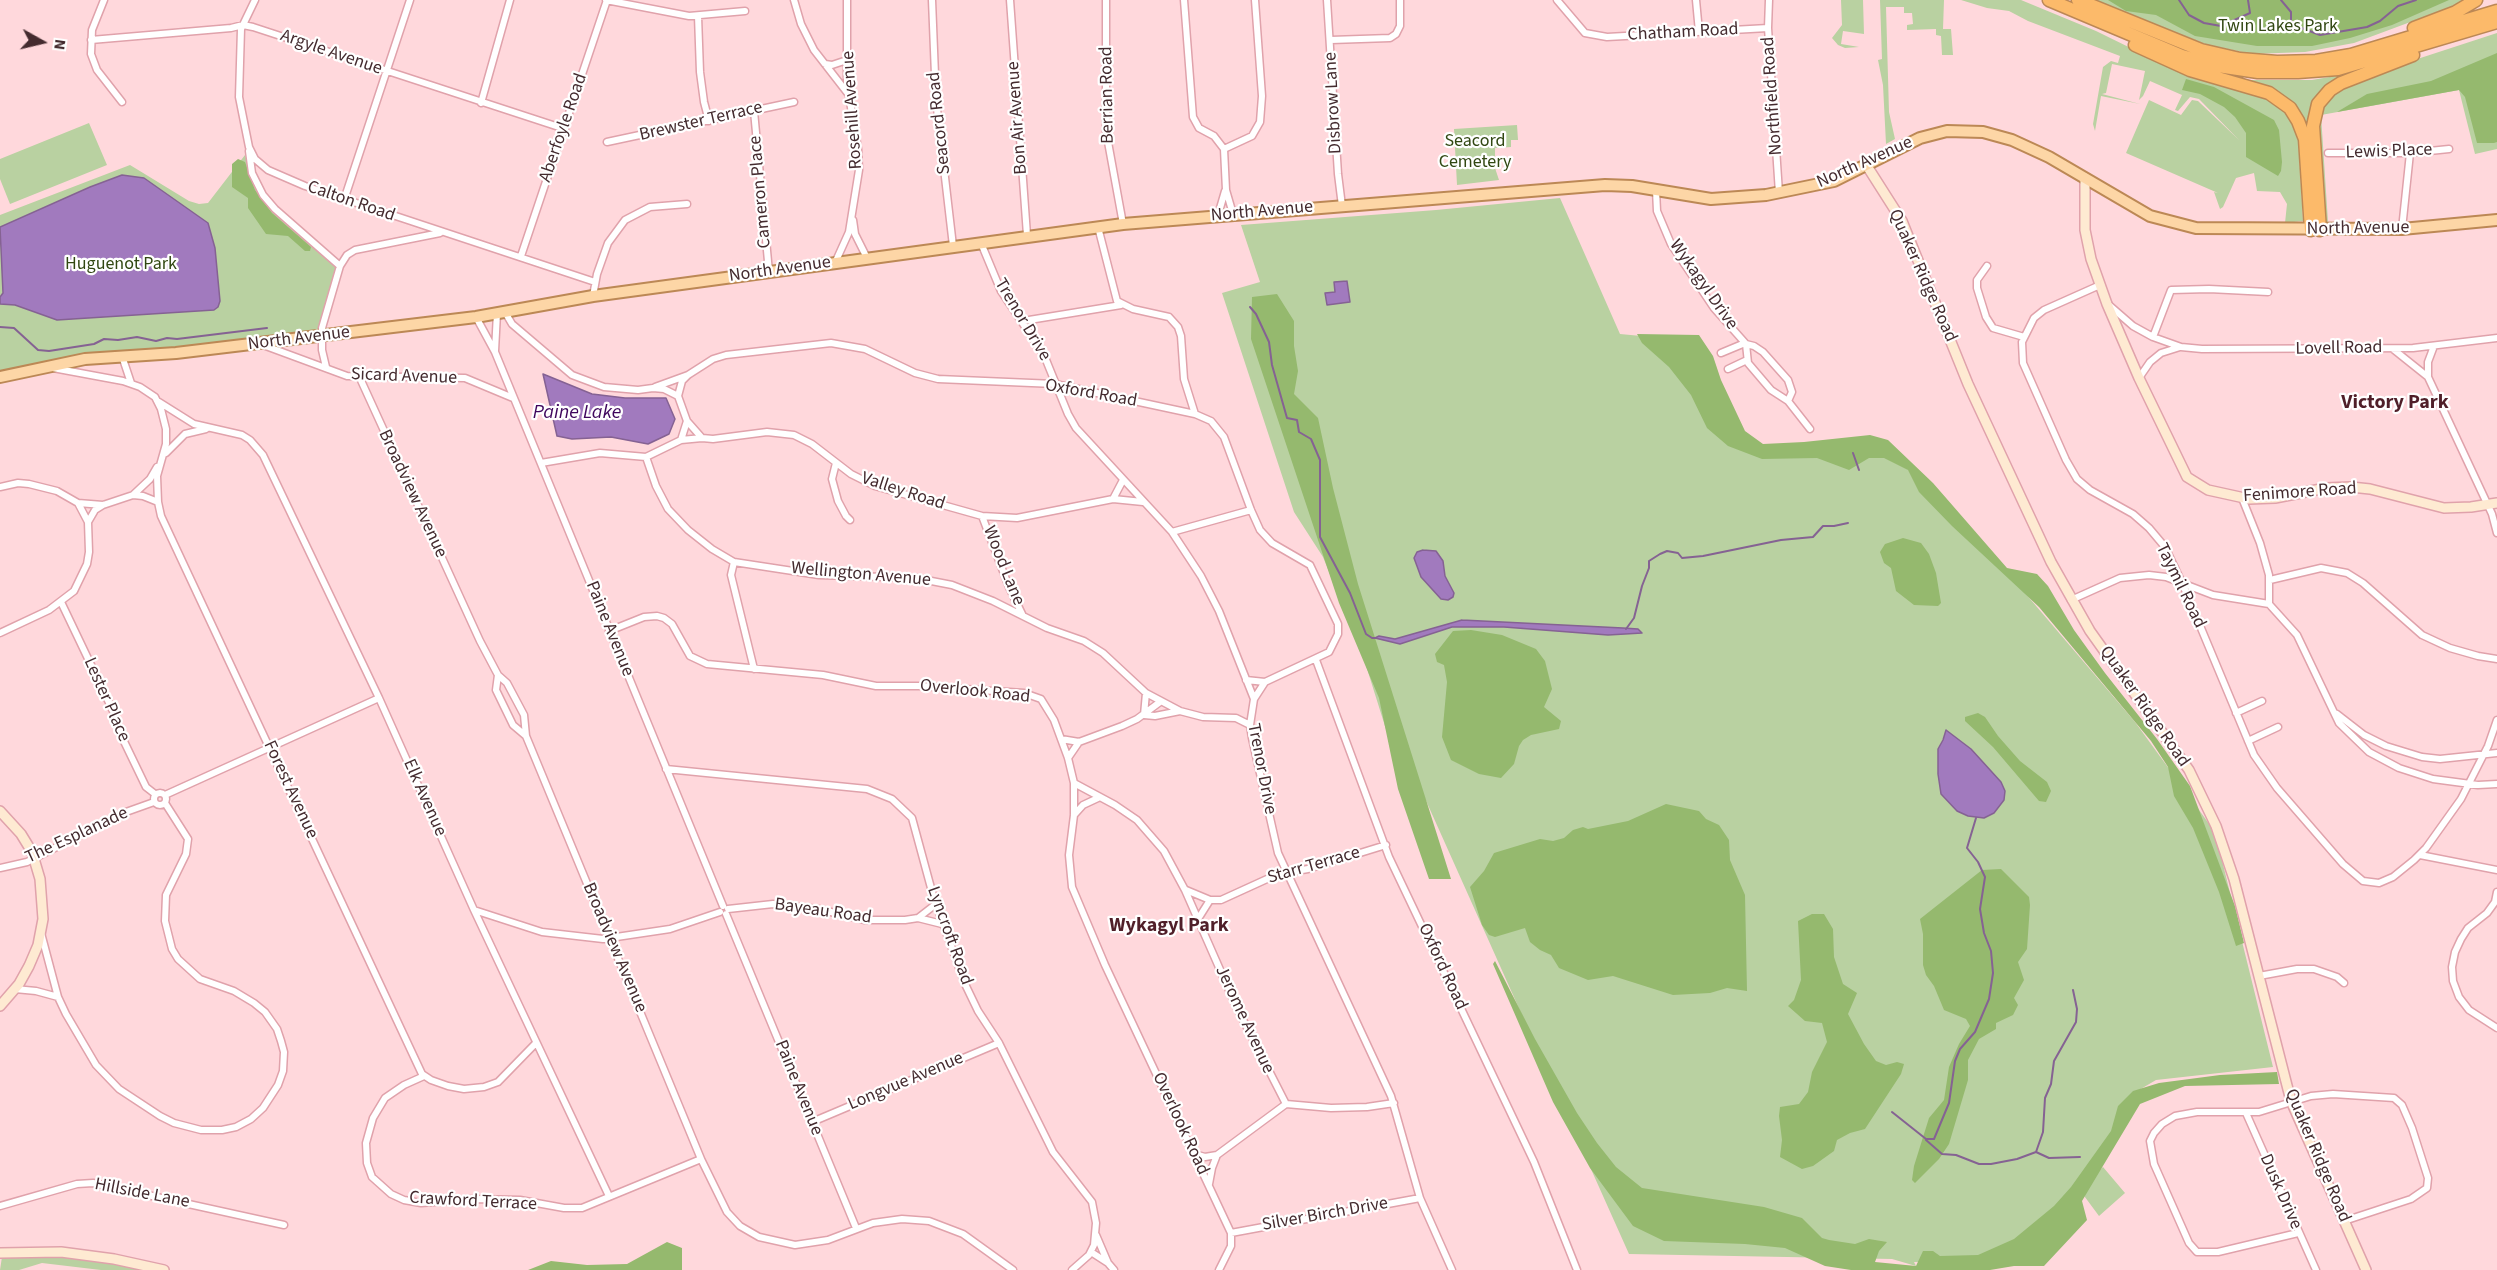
<!DOCTYPE html>
<html>
<head>
<meta charset="utf-8">
<style>
	body { margin:0 }
	#map { position:relative; width:2497px; height:1270px; overflow:hidden; background:#ffd8dc; font-family:"Source Sans 3",sans-serif }
	canvas { display:block }
	.north { position:absolute; left:12px; top:12px; width:60px; height:60px; -webkit-text-stroke:4px #fff; paint-order:stroke; rotate:98deg; font-size:16px; font-weight:700; line-height:24px; text-align:center; color:#442b2f }
	.north::after { content:''; display:block; margin:auto; width:21px; height:27px; background:#442b2f; clip-path:polygon(50% 0,100% 100%,50% 72%,0 100%) }
</style>
</head>
<body>
<div id="map">
<canvas width="2497" height="1270"></canvas>
<div class="north">N</div>
</div>
<script>
const ctx = document.querySelector('canvas').getContext('2d');
ctx.lineJoin = 'round';
function fill(path, color) {
  ctx.fillStyle = color;
  ctx.fill(path, 'evenodd');
}
function shape(rows) {
  const path = new Path2D();
  for (const r of rows) {
    if (r.length === 3) {
      path.moveTo(r[0] + r[2], r[1]);
      path.arc(r[0], r[1], r[2], 0, 2 * Math.PI);
      continue;
    }
    path.moveTo(r[0], r[1]);
    for (let i = 2; i < r.length; i += 2) path.lineTo(r[i], r[i + 1]);
  }
  return path;
}
function stroke(path, color, width, dash) {
  ctx.strokeStyle = color;
  ctx.lineWidth = width;
  ctx.lineCap = dash ? 'butt' : 'round';
  ctx.setLineDash(dash || []);
  ctx.stroke(path);
}
function write(font, color, halo, rows, align = 'center') {
  ctx.font = font + ' "Source Sans 3",sans-serif';
  ctx.lineWidth = 4.5;
  ctx.setLineDash([]);
  ctx.textBaseline = 'middle';
  ctx.strokeStyle = halo;
  ctx.fillStyle = color;
  for (const [text, x, y, turn = 0] of rows) {
    ctx.save();
    ctx.translate(x, y);
    ctx.rotate((+turn || 0) * Math.PI / 180);
    ctx.textAlign = isNaN(turn) ? turn : align;
    if (halo) ctx.strokeText(text, 0, 0);
    ctx.fillText(text, 0, 0);
    ctx.restore();
  }
}
const green = shape([
	[1841,0,1863,0,1864,34,1843,31,1841,44,1859,47,1845,48,1838,45,1832,38,1842,25],
	[1880,0,1944,0,1943,29,1951,29,1953,55,1942,55,1941,36,1936,35,1936,29,1907,30,1907,25,1913,24,1912,13,1904,13,1904,7,1886,7,1889,112,1895,139,1886,144,1883,85,1878,60,1882,59],
	[1961,0,2021,0,2096,31,2149,57,2268,98,2281,106,2291,117,2298,134,2303,221,2285,223,2287,204,2280,192,2257,191,2254,173,2236,178,2223,207,2220,209,2214,192,2218,193,2126,153,2149,100,2181,115,2192,100,2198,101,2239,140,2199,99,2190,97,2178,111,2175,110,2182,95,2150,81,2143,96,2139,100,2145,71,2112,64,2106,93,2102,94,2140,104,2101,96,2095,131,2093,124,2103,67,2111,61,2118,63,2120,56,2028,21,2009,11,1987,8],
	[2093,0,2464,0,2448,8,2354,43,2305,52,2252,54,2208,45],
	[2497,33,2497,149,2475,154,2459,90,2321,115,2328,222,2325,221,2317,132,2322,106,2330,95,2346,86,2399,65],
	[2353,73,2327,89,2311,148,2302,119,2247,82,2247,80,2312,80],
	[89,123,107,165,10,204,0,179,0,159],
	[1517,125,1518,140,1511,140,1511,147,1495,148,1495,168,1499,180,1457,185,1454,129],
	[245,155,250,173,267,204,337,267,318,333,0,371,0,215,130,165,189,201,199,204,208,203],
	[1560,198,1620,334,1652,337,1759,448,1880,440,2025,593,2135,722,2215,832,2273,1067,2156,1080,2139,1090,2031,1260,1914,1262,1916,1266,1892,1259,1629,1254,1419,785,1400,774,1363,656,1323,557,1294,512,1222,293,1260,282,1241,225,1436,210],
	[2103,1167,2125,1193,2099,1216,2079,1189],
	[43,1254,115,1261,154,1270,101,1270,42,1263,19,1270,0,1270,2,1257]
]);
const forest = shape([
	[2108,0,2449,0,2392,25,2350,38,2312,46,2257,46,2195,36,2156,15,2126,11],
	[2497,53,2497,142,2494,143,2477,143,2465,97,2459,90,2337,112,2367,94,2431,81],
	[2186,79,2214,87,2274,120,2279,130,2282,162,2281,171,2278,176,2246,157,2246,133,2235,117,2224,107,2200,94,2182,90],
	[238,159,245,162,255,190,272,213,311,247,310,251,305,251,288,236,266,234,248,208,248,198,232,187,232,164],
	[1277,294,1294,321,1294,346,1298,371,1294,394,1318,418,1333,488,1358,584,1451,879,1429,879,1398,789,1379,698,1339,603,1251,339,1252,297],
	[1637,334,1699,335,1713,356,1721,380,1745,431,1763,444,1804,442,1870,435,1888,440,1933,483,2007,568,2037,574,2048,586,2074,630,2105,673,2157,739,2190,786,2235,906,2244,943,2236,946,2219,892,2193,828,2174,796,2168,767,2151,741,2039,607,1952,526,1919,492,1908,470,1884,458,1869,458,1849,470,1817,458,1762,459,1728,446,1707,428,1691,395,1669,367,1642,343],
	[1903,538,1921,543,1929,554,1936,573,1941,603,1938,606,1914,605,1896,591,1891,568,1884,563,1880,552,1885,544],
	[1471,630,1502,635,1536,649,1545,661,1552,689,1544,707,1561,721,1559,729,1531,735,1523,740,1519,746,1514,764,1501,778,1479,774,1451,760,1442,737,1447,682,1444,665,1437,662,1435,654,1453,631],
	[1978,713,1985,717,1998,736,2020,761,2047,782,2051,791,2046,802,2039,801,1993,747,1965,721,1965,717],
	[1666,804,1699,811,1706,819,1719,825,1729,840,1730,860,1745,895,1747,991,1727,988,1710,993,1673,995,1613,976,1588,980,1559,968,1551,955,1540,950,1530,942,1525,928,1495,937,1489,935,1482,925,1470,887,1484,871,1494,853,1540,839,1553,841,1564,838,1573,830,1583,827,1588,829,1628,821],
	[2001,869,2029,897,2030,905,2027,949,2018,962,2024,980,2014,998,2018,1005,2013,1015,1996,1023,1996,1029,1979,1039,1968,1060,1968,1080,1949,1144,1939,1159,1915,1183,1912,1180,1914,1166,1929,1118,1944,1100,1949,1067,1959,1044,1970,1026,1966,1019,1944,1010,1934,986,1926,975,1923,965,1923,934,1920,919,1982,870],
	[1812,914,1824,914,1833,929,1834,957,1843,984,1857,993,1848,1014,1864,1044,1876,1061,1886,1065,1897,1062,1904,1064,1901,1074,1865,1129,1850,1133,1837,1140,1834,1151,1813,1166,1802,1169,1780,1157,1782,1140,1779,1116,1780,1107,1799,1104,1808,1092,1812,1072,1827,1042,1822,1023,1805,1021,1788,1006,1794,1000,1801,980,1798,921],
	[1495,961,1535,1039,1577,1113,1597,1143,1616,1167,1642,1188,1764,1207,1802,1218,1822,1238,1829,1240,1855,1244,1869,1239,1887,1242,1879,1251,1875,1262,1916,1266,1923,1251,1933,1251,1940,1256,1978,1255,2014,1239,2054,1206,2071,1187,2111,1131,2118,1106,2133,1091,2159,1083,2220,1075,2277,1072,2279,1084,2185,1086,2140,1104,2082,1201,2087,1220,2044,1266,2014,1266,1990,1270,1851,1270,1825,1266,1785,1248,1745,1244,1664,1241,1633,1226,1590,1168,1553,1102,1493,964],
	[667,1242,682,1248,682,1270,528,1270,551,1261,587,1265,627,1264]
]);
const water = shape([
	[122,175,144,178,208,223,215,248,220,301,218,307,214,310,57,320,15,305,0,304,0,297,3,293,0,227,90,187,122,175],
	[1347,281,1350,302,1327,305,1325,293,1335,292,1334,282,1347,281],
	[543,374,592,394,625,398,666,398,675,419,669,434,648,444,611,437,572,439,557,436,543,374],
	[1423,550,1436,551,1443,561,1445,576,1454,593,1453,597,1448,600,1441,599,1421,577,1414,558,1417,552,1423,550],
	[1462,620,1623,628,1638,629,1642,633,1608,635,1504,627,1452,627,1400,644,1375,638,1379,636,1395,639,1462,620],
	[1946,730,1971,749,2001,782,2005,791,2004,800,1994,813,1984,818,1968,816,1957,811,1941,794,1938,774,1938,749,1943,740,1946,730]
]);
const stream = shape([
	[2179,0,2189,15,2204,23,2221,26,2250,13,2248,0],
	[2281,0,2291,12,2291,21,2299,27,2320,35,2367,27,2380,21,2398,6,2416,0],
	[1250,307,1256,314,1269,342,1272,365,1287,418,1297,420,1299,432,1311,439,1320,460,1320,537,1350,593,1366,634,1372,638,1376,638],
	[0,327,14,328,38,350,49,351,94,344,104,339,118,340,137,337,156,341,167,338,177,339,267,328],
	[1853,453,1859,470],
	[1626,629,1634,618,1642,586,1649,568,1649,561,1660,554,1667,551,1678,553,1682,558,1703,556,1781,540,1813,537,1823,526,1834,526,1848,523],
	[1892,1112,1926,1139,1934,1139,1949,1103,1955,1061,1960,1049,1975,1032,1989,999,1993,973,1991,951,1984,933,1980,909,1985,877,1978,862,1967,848,1976,818],
	[1926,1140,1942,1154,1956,1155,1979,1164,1991,1164,2017,1159,2036,1152,2043,1132,2045,1098,2051,1084,2054,1061,2076,1022,2077,1009,2073,990],
	[2036,1152,2049,1158,2080,1157]
]);
const street = shape([
	[104,0,92,30,91,54,97,70,122,102],
	[255,0,241,29,239,97,249,147,255,159,268,170,305,186,595,282],
	[606,0,689,16,745,11],
	[794,0,801,24,814,50,849,95],
	[932,0,936,100,953,246],
	[1010,0,1027,235],
	[1106,0,1106,131,1123,224],
	[1184,0,1193,117,1199,128,1214,136,1224,149,1226,190,1233,214],
	[1327,0,1338,174,1342,206],
	[1557,0,1585,33,1607,37,1768,28],
	[1696,0,1699,32],
	[1769,0,1768,28,1779,193],
	[698,16,700,72,704,102,709,121],
	[91,40,231,28,243,25,253,27,565,129],
	[1331,40,1390,38,1396,34,1400,26,1400,0],
	[825,64,832,65,847,60],
	[481,103,510,0],
	[754,111,769,272],
	[607,142,794,102],
	[1224,149,1252,136,1260,122,1262,96,1255,0],
	[249,151,252,173,263,195,275,209,340,266],
	[2328,153,2410,153,2449,149],
	[1656,190,1657,211,1671,244,1714,308,1746,344,1754,346,1763,352,1788,380,1792,392,1788,401],
	[344,200,410,0],
	[1218,215,1225,191],
	[853,220,855,234,867,258],
	[1098,227,1117,301,1133,309,1169,317,1178,327,1181,336,1184,379,1195,414],
	[2402,229,2410,153],
	[981,243,1001,291,1044,355,1068,414,1076,428,1172,532,1201,576,1219,611,1254,699,1250,725,1252,738,1278,853,1391,1096,1420,1198,1452,1270],
	[521,256,607,0],
	[835,263,849,232,859,170,858,149,847,84,847,0],
	[1987,266,1977,280,1977,288,1986,317,1993,328,2024,337],
	[2100,285,2044,310,2034,318,2022,342,2023,363,2066,460,2077,479,2090,490,2133,514,2149,528,2165,547,2183,585,2254,755,2277,788,2343,864,2363,881,2379,883,2393,877,2414,860,2426,848,2461,799,2488,746,2497,720],
	[593,296,597,274,608,243,625,220,650,207,687,204],
	[2110,306,2133,326,2153,337,2181,347,2202,349,2413,348,2497,338],
	[505,312,512,324,572,375,604,387,638,390,653,388,664,389,678,396,687,421,702,438,713,439,767,432,794,435,812,444,851,474,875,486,982,516,1017,518,1113,499,1143,502],
	[476,317,495,352,723,906],
	[1023,321,1121,305],
	[2153,337,2171,290,2209,289,2268,292],
	[1746,344,1748,363,1771,390,1788,401,1810,429],
	[263,345,347,376,465,378,513,398],
	[2393,349,2428,377,2492,514,2497,533],
	[495,351,497,313],
	[1721,353,1745,343],
	[122,356,131,383],
	[326,367,322,350,322,328,340,266,347,255,355,250,440,233],
	[53,368,123,381,140,387,155,397,161,409,166,429,166,444,157,476,158,502,161,516,422,1074,431,1080,448,1086,464,1089,484,1087,498,1082,536,1043],
	[1728,369,1747,360],
	[359,376,480,641,498,675,507,683,524,715,526,736,701,1159,727,1212,740,1226,759,1237,795,1245,828,1240,873,1223,902,1219,929,1221,963,1234,1013,1270],
	[2428,377,2428,362,2434,346],
	[2139,378,2150,362,2161,353,2180,347],
	[655,387,688,375],
	[678,396,682,381,688,375,713,359,726,355,831,343,865,349,915,373,938,379,1055,384,1195,414,1211,421,1224,437,1251,510,1260,530,1272,543,1310,565,1338,624,1338,634,1329,652,1265,682,1254,699],
	[159,402,194,424,242,435,250,440,263,455,379,698,474,910,609,1196],
	[681,440,687,421],
	[166,453,185,434,206,429],
	[646,457,656,486,668,509,688,530,712,549,734,562,819,575,916,578,952,585,993,601,1047,628,1084,641,1103,653,1146,693,1180,711,1203,717,1236,718,1250,725],
	[541,463,600,453,646,457,681,440,702,438],
	[836,463,832,479,838,501,846,516,850,520],
	[0,487,18,483,29,484,57,491,78,503,88,522,89,552,87,564,74,591,49,610,0,633],
	[133,495,143,496,158,502],
	[2242,498,2260,543,2269,575,2269,604,2297,635,2339,723,2369,752,2399,768,2433,779,2478,785,2497,784],
	[1113,499,1123,480],
	[78,503,103,505,133,495,150,479,157,467],
	[982,516,1009,587,1023,616],
	[88,522,95,510,103,505],
	[1172,532,1251,510],
	[734,562,731,575,754,669],
	[2270,580,2321,568,2347,573,2363,583,2422,635,2450,648,2478,656,2497,659],
	[2071,600,2120,578,2149,575,2166,577,2213,595,2269,604],
	[61,602,113,711,119,731,146,787,155,794],
	[609,631,644,617,657,616,664,618,672,624,690,656,707,664,823,675,876,686,920,686,1024,693,1041,699,1054,720,1068,758,1074,783,1074,815,1069,855,1072,887,1105,965,1231,1233,1231,1246,1219,1270],
	[1316,660,1389,857,1534,1162,1577,1270],
	[498,675,496,690,513,725,526,736],
	[1246,680,1265,682],
	[2236,713,2262,701],
	[2337,714,2364,735,2386,746,2422,757,2440,759,2497,753],
	[1144,715,1155,716,1180,711],
	[1144,715,1146,693],
	[1061,739,1079,742,1122,726,1137,719,1160,702],
	[2248,741,2278,727],
	[1068,758,1079,742],
	[666,769,867,789,892,799,912,818,934,899,965,984,978,1011,999,1043,1053,1152,1092,1202,1096,1223,1094,1245,1089,1255,1072,1270],
	[1074,783,1115,805,1137,820,1164,851,1185,890,1236,1006,1286,1104],
	[160,799,6],
	[165,795,379,698],
	[1074,815,1083,805,1098,798],
	[2420,855,2497,870],
	[0,868,27,862,126,812,154,802],
	[1186,890,1210,900,1221,900,1278,874,1308,869,1386,845],
	[2497,892,2495,902,2487,913,2468,928,2461,939,2455,952,2452,967,2453,981,2459,997,2469,1010,2497,1028],
	[728,909,773,904,818,909,865,920,905,920,918,918,942,924],
	[474,910,542,932,603,939,670,929,720,912],
	[726,914,856,1228],
	[918,918,936,904],
	[1198,919,1210,900],
	[41,933,58,997,66,1014,96,1065,119,1089,160,1116,174,1123,201,1130,222,1130,236,1127,251,1119,263,1108,278,1085,283,1071,284,1052,281,1041,277,1029,265,1012,254,1003,234,991,200,979,178,959,172,949,165,921,166,895,186,854,188,839,165,803],
	[2259,976,2297,969,2314,969,2337,977,2344,983],
	[15,989,36,991,58,997],
	[424,1076,404,1085,385,1098,373,1118,366,1143,367,1163,372,1177,391,1194,404,1200,421,1203,475,1199,520,1200,564,1208,582,1208,701,1159],
	[2246,1113,2316,1270],
	[812,1122,999,1043],
	[1194,1154,1205,1157,1217,1155],
	[1209,1184,1212,1168,1217,1155,1286,1104,1331,1108,1367,1107,1394,1103],
	[0,1206,77,1184,93,1183,284,1225],
	[1231,1233,1420,1198],
	[2298,1233,2218,1252,2197,1252,2189,1243,2154,1164,2150,1141,2154,1133,2162,1124,2175,1116,2197,1112,2259,1112,2311,1096,2333,1094,2394,1098,2402,1105,2412,1128,2428,1178,2427,1188,2411,1199,2344,1221],
	[1096,1235,1108,1263],
	[1091,1252,1108,1263,1114,1270]
]);
const secondary = shape([
	[1867,166,1902,221,1968,384,2051,562,2090,631,2189,770,2216,826,2234,879,2291,1101,2366,1270],
	[2085,178,2085,230,2091,259,2107,304,2139,378,2187,477,2208,490,2249,499,2275,498,2326,488,2351,487,2370,489,2444,508,2471,507,2497,503],
	[0,811,21,834,32,852,40,879,43,919,38,945,29,966,19,984,0,1006],
	[0,1253,61,1252,114,1259,164,1270]
]);
const primary = shape([
	[0,377,85,359,176,353,476,317,593,296,1123,224,1605,185,1632,186,1711,199,1766,195,1834,181,1920,138,1947,131,1983,132,2012,140,2049,157,2150,216,2196,228,2402,229,2497,220]
]);
const highway = shape([
	[2049,0,2182,56,2218,66,2258,72,2298,72,2338,69,2497,22],
	[2078,0,2201,50,2240,59,2277,62,2316,61,2351,55,2497,11],
	[2414,28,2456,12,2476,0],
	[2135,45,2190,70,2269,93,2290,108,2298,121,2305,139,2311,230],
	[2320,230,2313,126,2318,104,2330,90,2341,83,2413,55]
]);
const parkNames = [
	["Twin Lakes Park",2278,27],
	["Seacord",1475,142],
	["Cemetery",1475,163],
	["Huguenot Park",121,265]
];
const streetNames = [
	["Chatham Road",1683,33,-3],
	["Argyle Avenue",331,53,19],
	["Berrian Road",1108,95,-91],
	["Northfield Road",1773,96,-94],
	["Disbrow Lane",1334,103,-93],
	["Rosehill Avenue",853,110,-94],
	["Bon Air Avenue",1018,118,-94],
	["Brewster Terrace",701,122,-13],
	["Seacord Road",940,123,-96],
	["Aberfoyle Road",564,128,-71],
	["Lewis Place",2389,152,-2],
	["North Avenue",1865,163,-24],
	["Cameron Place",761,192,-95],
	["Calton Road",351,202,19],
	["North Avenue",1262,212,-5],
	["North Avenue",2358,229,-1],
	["North Avenue",780,270,-8],
	["Quaker Ridge Road",1922,276,66],
	["Wykagyl Drive",1703,285,55],
	["Trenor Drive",1022,320,59],
	["North Avenue",299,339,-7],
	["Lovell Road",2339,349,-1],
	["Sicard Avenue",404,377,2],
	["Oxford Road",1091,394,10],
	["Valley Road",903,492,18],
	["Fenimore Road",2300,493,-4],
	["Broadview Avenue",412,494,65],
	["Wood Lane",1003,566,68],
	["Wellington Avenue",861,575,5],
	["Taymil Road",2180,586,64],
	["Paine Avenue",609,629,68],
	["Overlook Road",975,692,6],
	["Lester Place",106,700,66],
	["Quaker Ridge Road",2144,707,55],
	["Trenor Drive",1261,769,79],
	["Forest Avenue",290,790,65],
	["Elk Avenue",424,798,66],
	["The Esplanade",77,836,-25],
	["Starr Terrace",1314,866,-16],
	["Bayeau Road",823,912,8],
	["Lyncroft Road",949,936,70],
	["Broadview Avenue",614,948,67],
	["Oxford Road",1442,967,65],
	["Jerome Avenue",1244,1020,65],
	["Longvue Avenue",906,1082,-23],
	["Paine Avenue",798,1088,68],
	["Overlook Road",1180,1124,65],
	["Quaker Ridge Road",2317,1156,67],
	["Dusk Drive",2280,1192,66],
	["Hillside Lane",142,1194,11],
	["Crawford Terrace",473,1202,3],
	["Silver Birch Drive",1325,1215,-10]
];
const neighbourhoodNames = [
	["Victory Park",2395,404],
	["Wykagyl Park",1169,927]
];
const waterNames = [
	["Paine Lake",577,414]
];
fill(green, '#b9d1a1');
fill(forest, '#95b96e');
fill(water, '#a17abe');
stroke(water, '#856293', 1.5);
stroke(stream, '#856293', 2);
stroke(street, '#e0a2ab', 9);
stroke(secondary, '#e0a2ab', 12);
stroke(primary, '#bc8855', 14);
stroke(highway, '#bc8855', 15);
stroke(street, '#fff', 6);
stroke(secondary, '#feead2', 9);
stroke(primary, '#fdd6a6', 10);
stroke(highway, '#fcba6a', 12);
write('18px', '#314712', '#fff', parkNames);
write('18px', '#442b2f', '#fff', streetNames);
write('bold 20px', '#501f29', '#fff', neighbourhoodNames);
write('italic 20px', '#3f065d', '#fff', waterNames);
</script>
</body>
</html>
